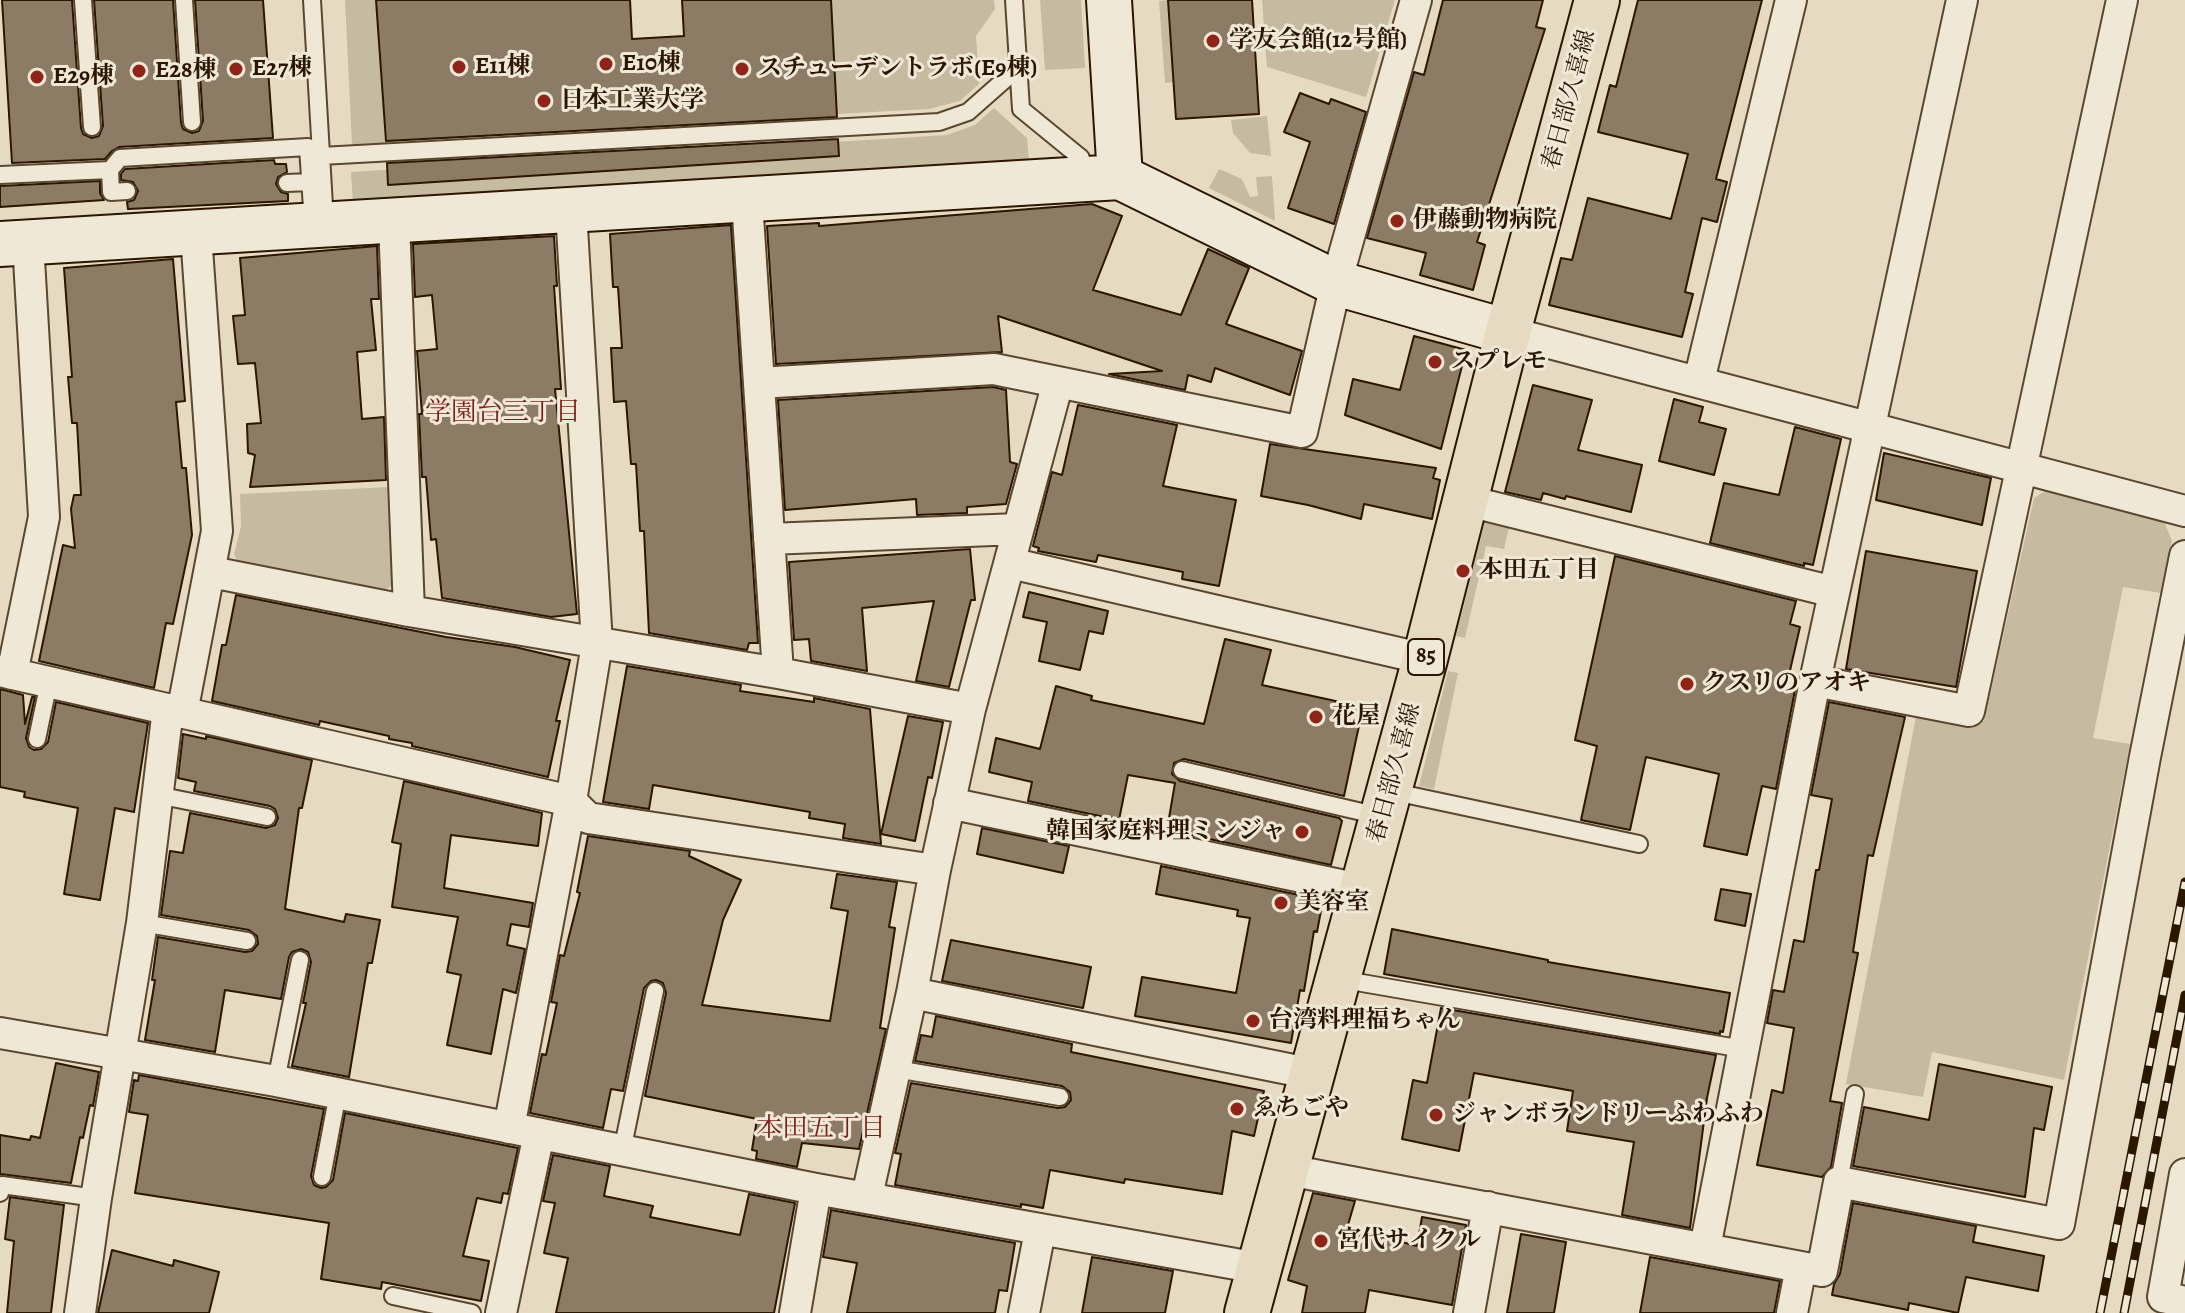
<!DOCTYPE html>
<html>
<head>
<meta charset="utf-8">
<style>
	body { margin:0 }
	canvas { display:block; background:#e6dbc2 }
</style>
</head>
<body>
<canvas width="2185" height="1313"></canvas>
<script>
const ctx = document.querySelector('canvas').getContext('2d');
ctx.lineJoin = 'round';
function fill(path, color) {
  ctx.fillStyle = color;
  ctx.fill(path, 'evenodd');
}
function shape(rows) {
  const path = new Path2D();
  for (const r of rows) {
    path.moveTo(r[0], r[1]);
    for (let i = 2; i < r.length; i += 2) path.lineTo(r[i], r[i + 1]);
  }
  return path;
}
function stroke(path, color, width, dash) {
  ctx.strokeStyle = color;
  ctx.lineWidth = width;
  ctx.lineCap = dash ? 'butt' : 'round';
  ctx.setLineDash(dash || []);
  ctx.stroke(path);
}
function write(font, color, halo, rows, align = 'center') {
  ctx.font = font + ' Alegreya,"Noto Serif JP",serif';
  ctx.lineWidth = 6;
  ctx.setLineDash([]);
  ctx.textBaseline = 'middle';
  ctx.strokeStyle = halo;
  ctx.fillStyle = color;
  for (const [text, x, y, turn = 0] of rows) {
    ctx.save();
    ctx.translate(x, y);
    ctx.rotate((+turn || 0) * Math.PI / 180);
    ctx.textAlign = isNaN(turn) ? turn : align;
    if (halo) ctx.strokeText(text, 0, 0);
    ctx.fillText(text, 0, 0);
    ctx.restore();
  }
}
const green = shape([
	[345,0,574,0,581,131,352,145],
	[831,0,994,0,995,9,976,36,979,84,960,101,929,109,837,114],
	[1040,0,1081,0,1085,68,1045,70],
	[1168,0,1174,82,1165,83,1159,1],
	[1262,0,1395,0,1366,97,1267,67],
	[994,108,1027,138,1029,162,353,203,351,172,947,135,975,125],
	[1267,116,1271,156,1250,153,1233,133,1231,120],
	[1219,169,1242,179,1250,197,1258,196,1256,177,1272,176,1275,221,1209,188],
	[390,487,395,583,384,591,240,566,234,554,241,526,240,494],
	[2047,490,2163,519,2172,541,2161,593,2123,587,2093,738,2130,744,2064,1080,1932,1052,1923,1097,1846,1084,1917,711,1984,721,2034,498],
	[1486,518,1510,523,1504,549,1486,546,1465,638,1456,636],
	[1448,671,1458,673,1434,789,1419,786]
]);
const building = shape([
	[2,0,72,0,81,128,83,134,92,138,99,136,103,126,94,0,173,0,181,123,183,129,192,133,199,131,203,121,195,0,263,0,273,138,119,147,112,151,105,159,12,163,2,0],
	[376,0,630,0,632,39,684,36,682,0,831,0,837,117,386,141,376,0],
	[1168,0,1252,0,1259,114,1176,119,1168,0],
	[1443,0,1543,0,1536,27,1545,29,1477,242,1485,245,1473,290,1420,275,1426,253,1367,238,1414,72,1424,75,1443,0],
	[1638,0,1762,0,1716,179,1727,182,1717,222,1702,218,1685,292,1693,294,1682,337,1549,305,1561,258,1572,260,1588,198,1671,219,1688,154,1598,132,1610,85,1616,87,1638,0],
	[1300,93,1329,104,1331,99,1366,112,1334,224,1288,208,1310,142,1284,132,1300,93],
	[838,139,839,156,388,185,387,163,838,139],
	[274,160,275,164,286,164,287,172,278,177,276,184,281,192,288,194,288,201,128,209,127,202,134,200,138,191,133,182,121,180,121,174,125,169,274,160],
	[100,181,100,193,104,200,0,207,0,186,100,181],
	[1092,204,1122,216,1093,290,1181,315,1208,249,1249,268,1226,324,1302,351,1290,395,1215,368,1211,382,1188,375,1185,390,1109,374,1162,371,998,316,1002,352,776,364,767,226,819,223,819,226,1092,204],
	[731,225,758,643,749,643,747,650,649,633,644,531,640,531,636,464,631,464,626,401,614,402,611,348,622,348,618,287,613,287,610,234,731,225],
	[554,236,557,286,554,286,561,389,555,389,577,614,551,617,442,598,436,539,431,540,426,477,422,477,419,414,422,414,417,351,437,349,432,295,415,297,413,244,554,236],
	[377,246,379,299,371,299,376,350,357,352,362,419,384,417,386,480,250,487,255,455,248,453,247,424,261,423,255,363,238,364,233,316,245,315,240,258,377,246],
	[173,259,185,401,176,402,182,468,186,468,192,535,173,624,166,623,154,688,39,661,63,545,75,548,71,509,74,495,81,495,77,423,72,423,68,377,72,377,64,268,173,259],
	[1414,336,1466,350,1441,449,1345,415,1353,379,1400,390,1414,336],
	[1533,385,1592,400,1578,450,1642,465,1631,512,1566,496,1565,499,1543,493,1541,500,1505,492,1533,385],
	[993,387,1006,390,1010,462,1017,464,1006,504,967,507,967,513,917,515,916,499,785,510,778,400,993,387],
	[1674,399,1703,407,1699,422,1726,429,1714,475,1659,461,1674,399],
	[1078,405,1177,425,1163,486,1236,500,1219,586,1182,579,1183,572,1098,555,1096,562,1038,551,1039,548,1033,546,1052,472,1062,475,1078,405],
	[1795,427,1841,439,1813,565,1804,563,1804,566,1710,543,1724,483,1779,495,1795,427],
	[1270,444,1436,468,1433,478,1440,480,1432,519,1364,504,1361,519,1308,505,1261,496,1270,444],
	[1884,453,1991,478,1982,525,1876,500,1884,453],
	[970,549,975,600,971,600,949,687,916,681,934,601,862,608,867,671,811,661,809,639,794,640,789,562,970,549],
	[1866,551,1977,571,1956,687,1846,669,1866,551],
	[1615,556,1796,601,1790,624,1800,627,1786,688,1795,690,1776,789,1762,786,1747,855,1704,846,1719,774,1646,757,1630,830,1581,820,1597,746,1575,740,1615,556],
	[1029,592,1108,611,1103,634,1089,631,1080,670,1039,661,1047,622,1023,617,1029,592],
	[236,595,446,637,515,647,570,660,556,721,560,721,548,777,412,746,412,743,389,739,389,736,320,721,319,725,212,701,222,645,226,645,236,595],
	[1225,639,1271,650,1262,685,1363,707,1344,796,1184,759,1174,763,1172,774,1180,781,1339,818,1342,821,1331,865,1167,830,1175,783,1128,775,1119,820,1028,801,1032,782,989,772,996,738,1040,749,1056,686,1092,696,1091,700,1204,724,1225,639],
	[627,666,741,685,740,691,814,702,814,698,870,709,881,844,843,838,845,824,809,818,810,812,653,785,649,809,603,802,627,666],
	[0,689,23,695,25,724,32,697,35,697,26,738,29,747,34,750,41,749,48,742,56,702,148,723,134,812,115,808,100,900,64,894,78,808,24,797,25,792,0,787,0,689],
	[1829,702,1905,717,1873,856,1868,855,1853,952,1858,953,1830,1101,1842,1103,1831,1167,1822,1177,1757,1165,1772,1090,1783,1093,1794,1028,1767,1023,1773,990,1784,992,1794,940,1804,942,1816,870,1819,870,1832,799,1811,795,1829,702],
	[908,716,943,722,932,778,928,777,915,841,881,834,908,716],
	[183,734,206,739,206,736,312,760,302,808,299,808,285,909,344,922,346,914,380,920,372,963,368,963,349,1077,292,1066,306,1003,303,1003,311,962,308,952,301,949,292,952,289,957,281,999,225,990,215,1052,145,1040,155,980,152,980,158,937,245,952,252,951,258,944,257,936,249,930,161,915,170,851,183,853,190,813,266,828,275,825,278,818,275,809,270,806,194,791,196,782,178,778,183,734],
	[404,781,542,813,538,846,451,835,444,888,533,903,529,927,511,924,507,945,525,949,516,993,503,989,491,1054,447,1045,461,975,447,972,458,917,392,907,401,844,392,842,404,781],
	[982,828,1069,846,1063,873,977,854,982,828],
	[588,836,690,851,689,856,741,880,723,920,702,1005,830,1021,848,911,831,908,837,874,897,882,889,927,895,928,880,1028,886,1029,859,1149,802,1143,797,1167,756,1159,757,1151,752,1150,757,1119,645,1096,666,993,663,983,656,980,651,981,644,988,623,1091,611,1089,603,1128,530,1113,542,1054,546,1055,557,1003,551,1002,560,955,564,956,580,893,577,892,588,836],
	[1161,866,1323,900,1317,932,1314,931,1304,991,1300,990,1291,1043,1135,1016,1142,977,1236,993,1250,918,1237,916,1238,910,1156,894,1161,866],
	[1721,889,1751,894,1745,926,1715,920,1721,889],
	[1392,929,1548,960,1548,962,1730,993,1723,1032,1720,1031,1720,1034,1384,974,1392,929],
	[951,940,1091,967,1083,1008,942,981,951,940],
	[1441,1008,1716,1055,1707,1098,1690,1228,1622,1215,1634,1142,1567,1131,1573,1091,1474,1073,1459,1151,1402,1139,1413,1080,1427,1083,1441,1008],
	[936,1016,1072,1044,1071,1052,1264,1091,1254,1136,1232,1131,1222,1194,1125,1179,1124,1183,1050,1170,1043,1208,1021,1204,1021,1207,895,1185,901,1154,895,1153,911,1083,1058,1108,1065,1107,1071,1100,1070,1092,1062,1086,915,1061,921,1035,932,1037,936,1016],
	[56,1063,99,1072,93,1106,90,1105,83,1138,80,1137,71,1183,0,1174,0,1135,30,1140,31,1136,40,1138,56,1063],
	[1939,1064,2052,1087,2044,1130,2034,1128,2025,1197,1853,1166,1864,1107,1929,1120,1939,1064],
	[139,1075,324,1109,311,1176,314,1185,321,1188,326,1187,333,1180,345,1113,518,1148,508,1194,503,1193,501,1203,477,1198,463,1256,489,1261,481,1301,382,1282,381,1289,321,1279,329,1223,135,1193,148,1115,129,1112,134,1080,138,1081,139,1075],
	[553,1155,610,1166,604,1196,653,1206,650,1217,740,1235,749,1194,795,1203,774,1313,556,1313,568,1258,544,1253,555,1203,543,1201,553,1155],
	[1313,1193,1355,1201,1347,1228,1417,1246,1422,1217,1466,1225,1452,1305,1369,1290,1365,1313,1302,1313,1307,1286,1288,1280,1313,1193],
	[10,1197,64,1205,51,1313,7,1313,14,1241,5,1239,10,1197],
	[1853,1203,1976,1226,1973,1242,2044,1256,2038,1291,1966,1277,1958,1313,1909,1303,1908,1310,1832,1295,1834,1284,1840,1274,1853,1203],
	[831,1210,1015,1243,1007,1291,999,1290,995,1313,847,1313,857,1263,823,1257,831,1210],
	[1521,1234,1566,1242,1554,1313,1507,1313,1521,1234],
	[112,1250,173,1266,174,1260,219,1272,209,1313,98,1313,112,1250],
	[1092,1257,1173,1271,1165,1313,1082,1313,1092,1257],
	[1650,1257,1780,1281,1774,1313,1640,1313,1650,1257]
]);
const lane = shape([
	[83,0,92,127],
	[184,0,192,122],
	[312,0,325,223],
	[1014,0,1021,109,1081,158,1083,178],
	[321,156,939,122,968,112,1019,67],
	[110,170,120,158,308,147,313,224],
	[0,175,110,170,111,192,127,191],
	[287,183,309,182],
	[37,739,49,682],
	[1182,770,1379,816],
	[1390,791,1639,844],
	[157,795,267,817],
	[142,923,247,941],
	[1339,979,1743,1049],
	[896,1069,1060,1097],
	[276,1081,300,960],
	[622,1151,655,991],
	[322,1177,338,1093],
	[1839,1182,1855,1094],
	[0,1193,2,1185,96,1198],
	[393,1296,472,1313]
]);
const street = shape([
	[747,201,778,673],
	[394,221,409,611],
	[1508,332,2185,511],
	[1699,381,1791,0],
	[759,383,994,369,1302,432,1336,283,1416,0],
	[1464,500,1834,592],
	[769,539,1018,529],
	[1010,563,1425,659],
	[211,572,409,611,778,673,970,709],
	[0,671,571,801,588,818,935,870],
	[12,674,44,517,28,242],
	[1815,681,1969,711,2122,0],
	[182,713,217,531,196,234],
	[949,803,1364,890],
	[912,993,1313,1074],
	[0,1033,276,1081,816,1189,1258,1268],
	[509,1128,571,801,597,644,571,211],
	[1288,1170,1822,1271,1839,1182,2059,1224,2145,757,2185,556],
	[2185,1174,2163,1297,2185,1302],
	[867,1196,912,993,935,870,970,709,1058,382],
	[1705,1248,1815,681,1962,0],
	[80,1313,96,1198,142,923,168,709],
	[501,1313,539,1134],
	[795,1313,816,1189],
	[1024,1313,1040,1231],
	[1469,1313,1488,1207],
	[1792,1313,1801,1267]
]);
const secondary = shape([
	[1109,0,1120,177],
	[0,244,1120,177,1336,283,1508,332]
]);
const primary = shape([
	[1247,1313,1425,659,1508,332,1597,0]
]);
const rail = shape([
	[2100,1313,2185,882],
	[2124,1313,2185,995]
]);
const markers = [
	[1213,41,8,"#8f2418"],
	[606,64,8,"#8f2418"],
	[459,67,8,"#8f2418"],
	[236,69,8,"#8f2418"],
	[742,69,8,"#8f2418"],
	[139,71,8,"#8f2418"],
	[37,77,8,"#8f2418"],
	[544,101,8,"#8f2418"],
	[1397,221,8,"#8f2418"],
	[1435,362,8,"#8f2418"],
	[1463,571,8,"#8f2418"],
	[1687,684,8,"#8f2418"],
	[1316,717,8,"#8f2418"],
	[1302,832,8,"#8f2418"],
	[1281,903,8,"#8f2418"],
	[1253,1021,8,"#8f2418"],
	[1237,1109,8,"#8f2418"],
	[1436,1115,8,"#8f2418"],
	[1321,1241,8,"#8f2418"]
];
const shields = [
	[1426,657,36]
];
const shieldNames = [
	["85",1426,657]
];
const poiNames = [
	["学友会館(12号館)",1229,41],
	["E10棟",622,64],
	["E11棟",475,67],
	["E27棟",252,69],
	["スチューデントラボ(E9棟)",758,69],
	["E28棟",155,71],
	["E29棟",53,77],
	["日本工業大学",560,101],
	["伊藤動物病院",1413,221],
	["スプレモ",1451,362],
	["本田五丁目",1479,571],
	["クスリのアオキ",1703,684],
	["花屋",1332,717],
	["韓国家庭料理ミンジャ",1286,832,"right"],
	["美容室",1297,903],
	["台湾料理福ちゃん",1269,1021],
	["ゑちごや",1253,1109],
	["ジャンボランドリーふわふわ",1452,1115],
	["宮代サイクル",1337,1241]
];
const streetNames = [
	["春日部久喜線",1570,100,-75],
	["春日部久喜線",1395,773,-75]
];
const neighbourhoodNames = [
	["学園台三丁目",503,414],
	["本田五丁目",821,1130]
];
fill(green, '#c6baa1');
fill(building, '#8c7c65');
stroke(building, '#2b1600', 2);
stroke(lane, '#5a4730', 20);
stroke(street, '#5a4730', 34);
stroke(secondary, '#2b1600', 48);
stroke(primary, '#2b1600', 48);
stroke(lane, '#efe8d7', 16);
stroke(street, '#efe8d7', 30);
stroke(secondary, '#efe8d7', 44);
stroke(primary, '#e6dbc2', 44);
stroke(rail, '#2b1600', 9);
stroke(rail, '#efe8d7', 6, [18]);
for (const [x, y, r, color] of markers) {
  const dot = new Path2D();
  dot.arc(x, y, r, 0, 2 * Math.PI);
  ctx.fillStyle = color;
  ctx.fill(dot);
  stroke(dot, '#efe8d7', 3);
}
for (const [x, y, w] of shields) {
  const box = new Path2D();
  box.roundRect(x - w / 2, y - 18, w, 36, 6);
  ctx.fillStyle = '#efe8d7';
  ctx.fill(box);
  stroke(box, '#2b1600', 2);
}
write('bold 22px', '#2b1600', null, shieldNames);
write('bold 24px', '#2b1600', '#efe8d7', poiNames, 'left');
write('24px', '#2b1600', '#efe8d7', streetNames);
write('26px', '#7a1f14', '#efe8d7', neighbourhoodNames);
</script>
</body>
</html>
